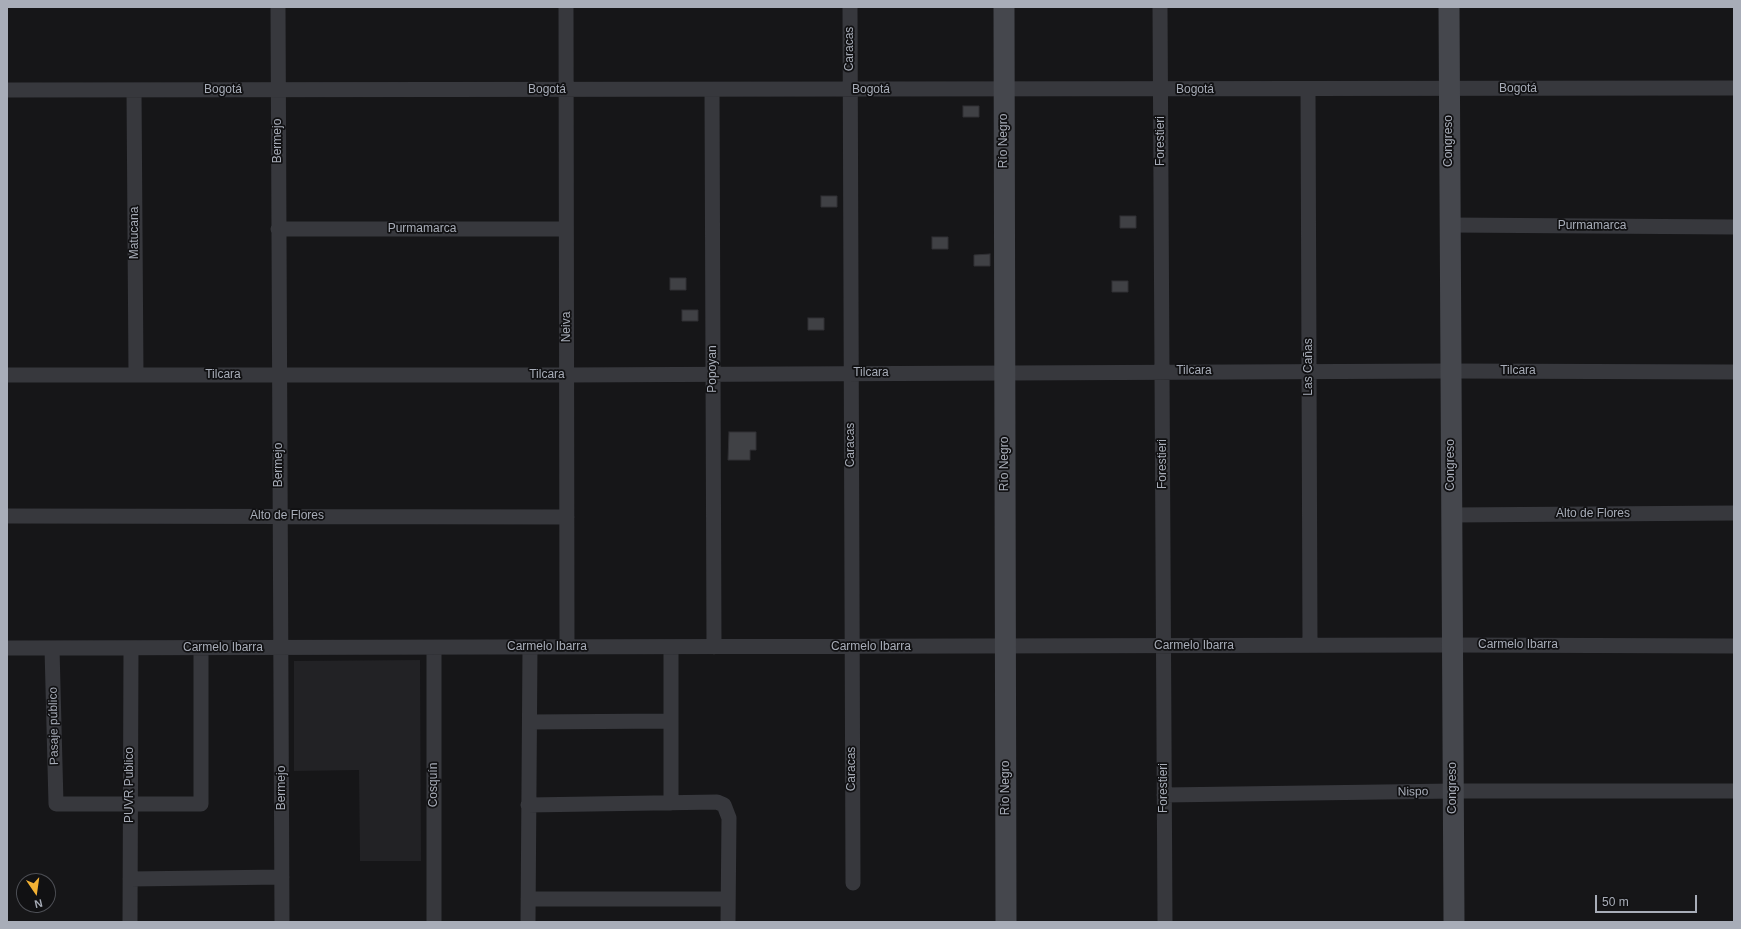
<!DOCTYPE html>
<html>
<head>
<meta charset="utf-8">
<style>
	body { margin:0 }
	#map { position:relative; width:1741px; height:929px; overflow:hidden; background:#161618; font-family:Helvetica,sans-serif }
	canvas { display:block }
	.frame { position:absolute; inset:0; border:8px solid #a8adb8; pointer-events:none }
	.north { position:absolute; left:16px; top:873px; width:40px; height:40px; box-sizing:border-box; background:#111113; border:1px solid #4d4f55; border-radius:50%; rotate:167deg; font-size:11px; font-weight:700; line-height:16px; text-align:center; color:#a8adb8 }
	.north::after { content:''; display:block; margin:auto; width:14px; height:18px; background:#f2b134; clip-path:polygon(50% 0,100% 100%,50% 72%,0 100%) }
	.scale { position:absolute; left:1595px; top:895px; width:102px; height:18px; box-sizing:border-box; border:2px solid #a8adb8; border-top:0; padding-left:5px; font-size:12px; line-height:14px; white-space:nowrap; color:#a8adb8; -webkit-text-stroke:3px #111113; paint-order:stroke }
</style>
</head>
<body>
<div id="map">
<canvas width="1741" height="929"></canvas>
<div class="frame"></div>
<div class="north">N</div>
<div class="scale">50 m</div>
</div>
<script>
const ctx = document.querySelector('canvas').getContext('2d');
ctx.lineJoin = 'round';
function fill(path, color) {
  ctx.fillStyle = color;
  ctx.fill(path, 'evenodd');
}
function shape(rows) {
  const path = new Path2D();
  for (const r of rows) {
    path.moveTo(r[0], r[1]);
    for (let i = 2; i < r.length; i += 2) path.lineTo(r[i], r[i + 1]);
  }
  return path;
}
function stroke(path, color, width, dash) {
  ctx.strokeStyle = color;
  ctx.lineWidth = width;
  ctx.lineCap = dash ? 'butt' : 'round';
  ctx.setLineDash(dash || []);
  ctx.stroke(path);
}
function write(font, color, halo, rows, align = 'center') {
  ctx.font = font + ' Helvetica,sans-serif';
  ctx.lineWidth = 3.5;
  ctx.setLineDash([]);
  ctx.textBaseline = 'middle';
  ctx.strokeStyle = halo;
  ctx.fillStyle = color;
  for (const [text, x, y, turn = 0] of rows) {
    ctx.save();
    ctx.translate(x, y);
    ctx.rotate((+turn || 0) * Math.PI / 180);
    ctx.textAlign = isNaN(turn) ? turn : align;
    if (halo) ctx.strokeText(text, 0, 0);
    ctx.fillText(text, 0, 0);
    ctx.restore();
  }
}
const built = shape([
	[420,660,421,861,360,861,359,770,294,771,294,661]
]);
const building = shape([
	[963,106,979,106,979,117,963,117,963,106],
	[821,196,837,196,837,207,821,207,821,196],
	[1120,216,1136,216,1136,228,1120,228,1120,216],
	[932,237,948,237,948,249,932,249,932,237],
	[990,254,990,266,974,266,974,255,990,254],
	[670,278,686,278,686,290,670,290,670,278],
	[1112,281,1128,281,1128,292,1112,292,1112,281],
	[682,310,698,310,698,321,682,321,682,310],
	[808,318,824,318,824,330,808,330,808,318],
	[729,432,756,432,756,450,750,450,750,460,728,460,729,432]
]);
const street = shape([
	[278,7,282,922],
	[566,7,567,647],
	[850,7,853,883],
	[1160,7,1165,922],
	[1308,89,1310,645],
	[7,90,1734,88],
	[134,90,136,375],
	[712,90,714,647],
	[1450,225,1734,227],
	[278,229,566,229],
	[7,375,567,375,1451,371,1734,372],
	[1452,515,1734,513],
	[7,516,567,517],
	[7,648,1452,645,1734,646],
	[52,648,56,804,201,804,201,648],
	[434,648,434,922],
	[530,722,671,721],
	[1164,795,1454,791,1734,791],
	[671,803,671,647],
	[528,805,717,802,724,805,729,818,728,922],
	[130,879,282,877],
	[528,899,728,899],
	[130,922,131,648],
	[528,922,530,647]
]);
const secondary = shape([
	[1004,7,1006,922],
	[1449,7,1454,922]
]);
const streetNames = [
	["Caracas",850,49,-90],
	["Bogotá",1518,89],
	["Bogotá",223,90],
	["Bogotá",547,90],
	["Bogotá",871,90],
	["Bogotá",1195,90],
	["Bermejo",278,141,-90],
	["Río Negro",1004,141,-90],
	["Forestieri",1161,141,-90],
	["Congreso",1449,141,-90],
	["Purmamarca",1592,226],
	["Purmamarca",422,229],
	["Matucana",135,233,-90],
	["Neiva",567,327,-90],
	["Las Cañas",1309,367,-90],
	["Popoyan",713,369,-90],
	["Tilcara",1194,371],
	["Tilcara",1518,371],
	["Tilcara",871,373],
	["Tilcara",223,375],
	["Tilcara",547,375],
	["Caracas",851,445,-90],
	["Río Negro",1005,464,-90],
	["Forestieri",1163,464,-90],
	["Bermejo",279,465,-90],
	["Congreso",1451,465,-90],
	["Alto de Flores",1593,514],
	["Alto de Flores",287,516],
	["Carmelo Ibarra",1518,645],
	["Carmelo Ibarra",1194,646],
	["Carmelo Ibarra",547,647],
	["Carmelo Ibarra",871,647],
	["Carmelo Ibarra",223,648],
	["Pasaje público",54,726,-91],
	["Caracas",852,769,-90],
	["PUVR Publico",130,785,-90],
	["Cosquín",434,785,-90],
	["Bermejo",282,788,-90],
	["Río Negro",1006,788,-90],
	["Forestieri",1164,788,-90],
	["Congreso",1453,788,-90],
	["Nispo",1413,792,-1]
];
fill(built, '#222225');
fill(building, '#404145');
stroke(building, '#303034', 1);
stroke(street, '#37383d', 15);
stroke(secondary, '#45474d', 21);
write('12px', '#a8adb8', '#111113', streetNames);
</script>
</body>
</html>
